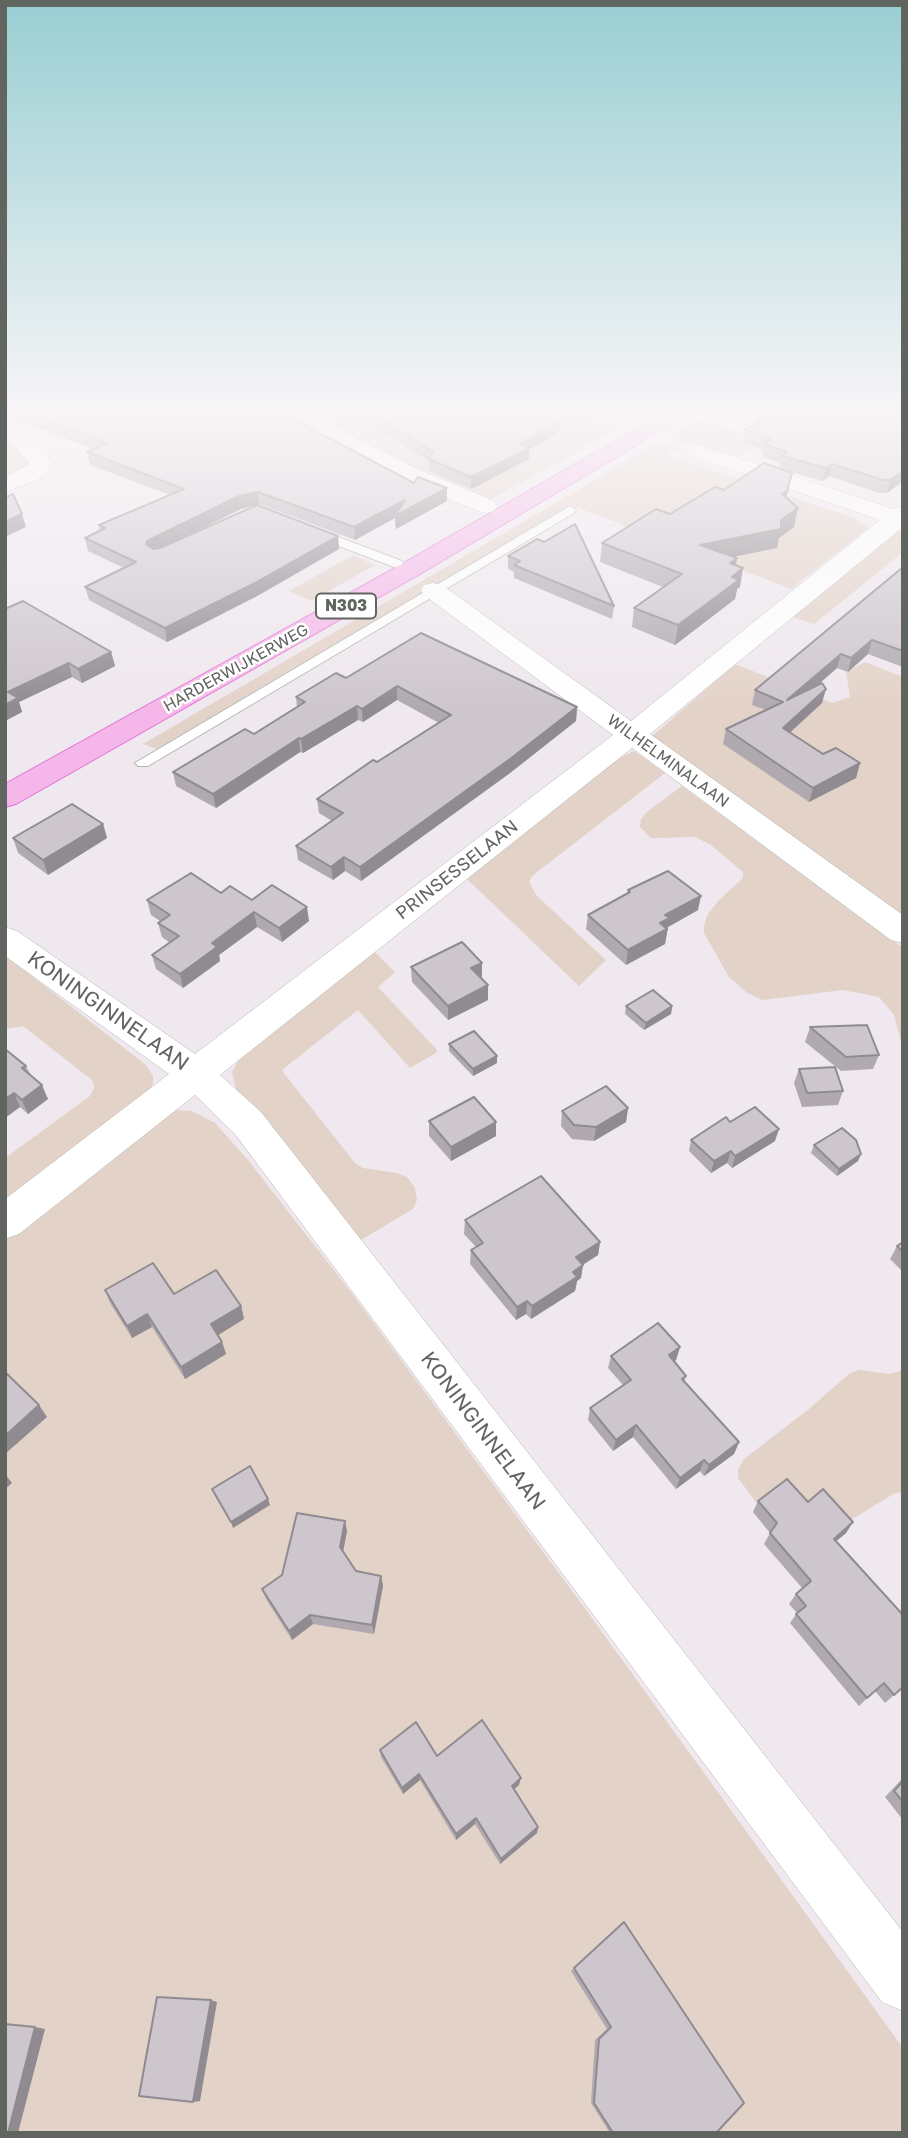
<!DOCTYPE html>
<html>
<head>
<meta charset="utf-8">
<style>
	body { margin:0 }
	#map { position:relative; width:908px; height:2138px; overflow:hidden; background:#efe8ee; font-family:"Golos Text",sans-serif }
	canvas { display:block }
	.frame { position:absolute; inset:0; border:7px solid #60665f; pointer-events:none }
</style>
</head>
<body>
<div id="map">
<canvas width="908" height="2138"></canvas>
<div class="frame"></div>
</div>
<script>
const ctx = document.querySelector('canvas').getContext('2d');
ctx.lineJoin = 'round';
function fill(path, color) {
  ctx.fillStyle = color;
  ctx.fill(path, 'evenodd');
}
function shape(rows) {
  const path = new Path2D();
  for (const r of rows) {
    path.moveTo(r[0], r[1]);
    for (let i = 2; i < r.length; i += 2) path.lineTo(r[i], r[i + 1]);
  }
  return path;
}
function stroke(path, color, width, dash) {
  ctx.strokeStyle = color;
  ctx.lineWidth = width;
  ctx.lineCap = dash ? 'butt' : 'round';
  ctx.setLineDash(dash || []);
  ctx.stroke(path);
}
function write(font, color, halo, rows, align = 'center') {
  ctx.font = font + ' "Golos Text",sans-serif';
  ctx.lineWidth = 5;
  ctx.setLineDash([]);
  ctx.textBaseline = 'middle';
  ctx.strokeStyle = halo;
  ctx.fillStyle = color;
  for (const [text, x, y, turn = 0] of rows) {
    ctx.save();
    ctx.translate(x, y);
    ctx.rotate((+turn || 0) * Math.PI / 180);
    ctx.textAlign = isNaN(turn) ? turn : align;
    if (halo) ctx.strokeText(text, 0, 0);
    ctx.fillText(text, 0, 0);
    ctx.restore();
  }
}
const green = shape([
	[580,410,623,427,487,501,413,472,304,411],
	[699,419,765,441,734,459,669,437],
	[660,442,678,448,666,455,855,518,868,528,791,589,571,505,157,749,143,744],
	[11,443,24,454,31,464,5,477,5,445],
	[894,530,903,533,903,552,876,574,814,624,789,616],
	[353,555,375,565,311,601,289,591],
	[865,662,903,677,903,921,649,739,735,664,832,703,850,697,846,672],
	[634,751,665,773,532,876,529,882,536,895,606,960,579,986,466,878,613,761],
	[682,786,903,948,903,1049,894,1015,879,997,843,990,762,1000,746,992,729,977,704,933,704,925,708,914,719,900,743,878,743,872,711,845,695,837,651,838,640,827,641,819,648,811],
	[374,951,395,972,378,987,437,1050,436,1053,410,1068,358,1010,283,1069,283,1072,355,1163,363,1168,397,1173,407,1177,415,1188,417,1200,413,1209,356,1243,236,1089,232,1072,239,1059],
	[5,955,146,1065,153,1076,153,1084,146,1095,5,1201,5,1158,90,1096,94,1088,93,1081,23,1026,5,1029],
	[172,1110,192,1111,215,1123,248,1160,353,1295,581,1603,903,2048,903,2133,5,2133,5,1236],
	[859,1370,889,1374,903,1370,903,1492,895,1493,844,1524,761,1509,738,1478,738,1470,744,1459,809,1409,850,1373]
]);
const lane = shape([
	[570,506,576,510,574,513,148,766,138,766,135,763,570,506],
	[314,528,402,561,404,564,398,568,394,567,310,535,308,532,314,528]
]);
const street = shape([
	[287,410,312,410,351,436,419,470,494,501,497,506,494,511,486,513,478,511,403,480,337,444,287,410],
	[582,410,611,410,631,419,634,423,631,427,624,429,585,414,582,410],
	[5,417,12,419,26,431,53,465,37,480,5,492,5,477,30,464,5,434,5,417],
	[695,444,894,509,903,506,903,527,650,734,903,915,903,943,891,940,632,748,220,1075,261,1112,903,1932,903,2011,882,2002,235,1134,195,1095,19,1234,5,1239,5,1199,169,1074,5,956,5,927,17,931,195,1054,613,735,424,595,421,590,424,585,433,583,442,585,631,721,880,520,688,454,684,450,688,446,695,444]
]);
const primary = shape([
	[669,410,695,410,420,574,16,804,5,807,5,784,402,564,669,410]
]);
const wall = shape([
	[5,410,271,410,414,483,447,488,447,501,396,529,395,518,355,540,259,504,241,509,170,544,338,536,339,549,257,596,167,642,89,600,85,587,124,568,88,551,85,538,100,530,99,525,170,495,90,465,87,452,93,449,5,415],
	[346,410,535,410,559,431,557,432,557,435,529,449,529,459,471,489,429,471,429,461],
	[756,410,903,410,903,481,887,493,879,493,829,476,823,481,784,470,786,498,794,527,779,538,777,548,732,557,737,558,736,566,740,587,737,589,735,599,675,645,632,627,634,608,663,587,600,562,602,543,724,490,779,469,780,463,762,457,763,450,743,441,745,429,756,423,754,422],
	[508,556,614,606,612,619,514,578,514,572,508,569],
	[903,567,903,667,868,654,848,672,837,668,817,686,822,703,790,733,823,754,860,763,856,778,809,802,723,744,726,729,766,710,752,705,755,690],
	[5,609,111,652,115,666,82,683,72,677,19,702,22,712,5,721],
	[346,678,577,707,576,721,510,773,361,881,345,871,333,880,298,860,296,846,332,821,319,813,317,799,439,723,397,700,363,722,358,720,303,753,300,752,216,808,176,786,173,772,254,734,297,707,296,697],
	[103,824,107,838,48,875,18,853,13,838],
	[628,890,698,910,668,927,665,944,626,965,586,929,588,915,627,894],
	[221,893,252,900,309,921,282,942,257,927,219,955,220,961,183,988,156,969,152,955,170,943,162,937,158,923,160,921,151,915,147,900],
	[482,963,481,978,488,985,488,1000,448,1020,412,982,411,967],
	[626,1006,672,1006,671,1014,644,1030,625,1014],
	[810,1027,879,1055,873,1069,841,1071,805,1042],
	[449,1044,497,1056,497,1063,473,1076,449,1051],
	[5,1049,26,1066,30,1074,48,1099,28,1114,20,1107,5,1118],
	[799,1069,843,1091,838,1105,802,1107,794,1083],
	[628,1108,626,1122,594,1141,572,1139,561,1126,562,1111],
	[429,1121,496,1122,496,1136,451,1161,429,1136],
	[730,1122,775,1141,732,1168,727,1163,711,1173,689,1151,691,1140],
	[814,1145,861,1154,858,1161,837,1176,811,1153],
	[465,1220,600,1242,598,1255,583,1265,581,1278,577,1281,575,1291,531,1319,526,1314,516,1320,470,1264,471,1250,476,1247,464,1234],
	[903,1242,903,1272,890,1259,897,1246],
	[105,1290,174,1294,241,1306,244,1319,218,1335,222,1342,226,1354,185,1379,152,1327,132,1338,110,1303],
	[680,1347,676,1360,674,1361,686,1376,684,1382,739,1442,734,1454,704,1476,700,1471,676,1489,633,1437,613,1451,588,1420,590,1408,623,1385,608,1368,611,1356],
	[758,1501,808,1502,853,1522,846,1533,836,1541,903,1687,885,1703,875,1691,859,1706,790,1623,797,1613,789,1604,796,1594,803,1589,764,1544,770,1533,753,1512],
	[347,1531,343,1552,356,1571,381,1576,383,1586,374,1634,313,1624,292,1640,266,1599,262,1589],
	[380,1750,437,1756,519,1785,514,1789,538,1827,537,1833,500,1864,475,1824,456,1840,420,1780,403,1794,381,1757],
	[903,1778,903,1820,885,1797],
	[624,1922,716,2133,610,2133,591,2103,595,2040,607,2029,571,1971]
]);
const shadedWall = shape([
	[560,419,559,431,557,432,557,435,529,449,529,459,471,489,471,477,519,444],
	[832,464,829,476,823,481,826,468],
	[903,471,903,481,887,493,890,480],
	[792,473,788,491,783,509,782,494],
	[447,488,447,501,396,529,395,518,355,540,354,527,405,500],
	[258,492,259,504,241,509,150,554,146,544,147,541,239,496],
	[798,508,794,527,779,538,777,548,697,564,700,545,781,520],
	[22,514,26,527,5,537,5,522],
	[338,536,339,549,257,596,167,642,165,628],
	[737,558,734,575,743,568,740,587,737,589,735,599,675,645,678,625,730,563],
	[872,640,868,654,848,672,851,658],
	[111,652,115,666,82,683,78,669],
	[841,654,837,668,784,714,787,700],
	[69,663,72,677,19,702,22,712,5,721,5,705,8,692],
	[397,686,397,700,363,722,362,709],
	[826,689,822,703,779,742,783,728],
	[357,706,358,720,303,753,301,739],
	[577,707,576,721,510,773,361,881,360,867],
	[299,738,300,752,216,808,213,794],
	[860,763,856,778,809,802,813,788],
	[103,824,107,838,48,875,43,860],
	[344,857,345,871,333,880,331,867],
	[701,896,698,910,668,927,665,944,626,965,628,950,660,923,665,915],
	[307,907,309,921,282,942,279,928],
	[254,912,257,927,219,955,220,961,183,988,180,974,212,943],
	[482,963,482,977,471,983,471,968],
	[488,985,488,1000,448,1020,448,1006],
	[672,1006,671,1014,644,1030,646,1023],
	[497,1056,497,1063,473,1076,473,1069],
	[42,1085,48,1099,28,1114,22,1100],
	[14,1093,20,1107,5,1118,5,1099],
	[628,1108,626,1122,594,1141,596,1127],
	[496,1122,496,1136,451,1161,451,1147],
	[779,1129,775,1141,732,1168,735,1156],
	[731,1151,727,1163,711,1173,714,1161],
	[861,1154,858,1161,837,1176,839,1169],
	[600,1242,598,1255,574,1270,576,1257],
	[583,1265,581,1278,577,1281,575,1291,531,1319,532,1306,573,1272],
	[527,1301,526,1314,516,1320,517,1307],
	[241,1306,244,1319,215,1337,211,1324],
	[147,1314,152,1327,132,1338,127,1326],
	[222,1342,226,1354,185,1379,181,1367],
	[680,1347,676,1360,665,1368,669,1355],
	[39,1405,47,1417,5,1454,5,1436],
	[636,1425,633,1437,613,1451,616,1440],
	[739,1442,734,1454,704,1476,709,1465],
	[704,1460,700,1471,676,1489,680,1478],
	[5,1474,12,1483,5,1489],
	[268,1499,270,1505,233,1528,231,1522],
	[345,1521,347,1531,342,1557,340,1547],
	[853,1522,846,1533,827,1549,834,1539],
	[381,1576,383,1586,374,1634,372,1625],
	[310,1615,313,1624,292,1640,289,1631],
	[419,1774,420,1780,403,1794,402,1788],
	[521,1778,519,1785,511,1792,512,1786],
	[476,1818,475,1824,456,1840,456,1834],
	[538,1827,537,1833,500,1864,501,1859],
	[211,2000,217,2002,200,2101,193,2102],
	[35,2027,45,2029,18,2133,8,2133]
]);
const building = shape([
	[23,410,271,410,272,411,276,410,414,483,418,477,447,488,395,516,405,500,354,527,258,492,239,496,147,541,146,544,153,549,160,548,257,505,338,536,255,583,165,628,85,587,136,562,85,538,105,528,99,525,184,489,87,452,107,443,23,410],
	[365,410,535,410,560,419,555,422,558,423,519,444,530,448,471,477,429,459,433,452,365,410],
	[758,410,903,410,903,471,890,480,883,480,832,464,826,468,782,456,787,452,764,444,771,440,745,429,772,415,758,410],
	[764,463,792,473,787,491,782,494,798,508,781,520,781,529,700,545,737,558,730,563,743,568,732,577,739,580,678,625,634,608,682,574,602,543,656,509,670,514,715,487,724,490,764,463],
	[13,494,22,514,5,522,5,498,13,494],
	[575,524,614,606,514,565,520,561,508,556,537,539,544,542,575,524],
	[903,567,903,651,872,640,851,658,841,654,787,700,822,683,826,689,783,728,823,754,836,748,860,763,813,788,726,729,783,702,755,690,903,567],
	[23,601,111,652,78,669,69,663,8,692,18,698,5,705,5,609,23,601],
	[421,633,577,707,510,759,360,867,344,857,331,867,296,846,343,813,317,799,373,760,377,762,451,715,397,686,362,709,357,706,301,739,299,738,213,794,173,772,245,729,254,734,305,702,296,697,336,673,346,678,421,633],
	[72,804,103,824,43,860,13,838,72,804],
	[668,871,701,896,665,915,670,918,660,923,667,929,628,950,588,915,630,892,628,890,668,871],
	[191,873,221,893,230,886,252,900,272,885,307,907,279,928,254,912,212,943,217,947,180,974,152,955,179,936,158,923,170,915,147,900,191,873],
	[462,942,482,963,471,968,488,985,448,1006,411,967,462,942],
	[653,990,672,1006,646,1023,626,1006,653,990],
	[867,1025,879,1055,846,1057,810,1027,867,1025],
	[474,1031,497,1056,473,1069,449,1044,474,1031],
	[5,1049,26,1066,22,1068,42,1085,22,1100,14,1093,5,1099,5,1049],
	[835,1067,843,1091,807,1093,799,1069,835,1067],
	[606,1086,628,1108,596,1127,574,1125,562,1111,606,1086],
	[474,1097,496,1122,451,1147,429,1121,474,1097],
	[755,1107,779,1129,735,1156,731,1151,714,1161,691,1140,726,1117,730,1122,755,1107],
	[842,1128,856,1140,861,1154,839,1169,814,1145,842,1128],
	[541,1176,600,1242,576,1257,583,1265,573,1272,577,1277,532,1306,527,1301,517,1307,471,1250,483,1243,465,1220,541,1176],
	[903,1242,903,1252,897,1246,903,1242],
	[153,1263,174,1294,216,1270,241,1306,211,1324,222,1342,181,1367,147,1314,127,1326,105,1290,153,1263],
	[658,1323,680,1347,669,1355,686,1376,682,1379,739,1442,709,1465,704,1460,680,1478,636,1425,616,1440,590,1408,631,1380,611,1356,658,1323],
	[5,1372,39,1405,5,1436,5,1372],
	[250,1466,268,1499,231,1522,212,1489,250,1466],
	[787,1479,808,1502,823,1489,853,1522,834,1539,903,1615,903,1687,894,1695,884,1683,867,1698,796,1614,806,1606,796,1594,811,1581,770,1533,777,1523,758,1501,787,1479],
	[297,1513,345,1521,340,1547,356,1571,381,1576,372,1625,310,1615,289,1631,262,1589,282,1575,297,1513],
	[482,1720,521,1778,512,1786,538,1827,501,1859,476,1818,456,1834,419,1774,402,1788,380,1750,416,1722,437,1756,482,1720],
	[903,1781,903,1802,894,1791,903,1781],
	[624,1922,744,2103,716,2133,613,2133,594,2103,599,2039,611,2027,574,1968,624,1922],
	[157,1997,211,2000,193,2102,139,2096,157,1997],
	[5,2024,35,2027,8,2133,5,2133,5,2024]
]);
const shields = [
	[346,606,60]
];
const shieldNames = [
	["N303",346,606]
];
const farStreetnames = [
	["HARDERWIJKERWEG",236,668,-29],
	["WILHELMINALAAN",668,761,36]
];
const streetNames = [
	["PRINSESSELAAN",457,870,-38]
];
const nearStreetnames = [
	["KONINGINNELAAN",108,1011,35],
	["KONINGINNELAAN",483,1431,53]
];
fill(green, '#e3d2c8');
stroke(lane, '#b1b6b0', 2);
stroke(street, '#b1b6b0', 1);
stroke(primary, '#e170d7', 2);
fill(lane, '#fff');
fill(street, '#fff');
fill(primary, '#f5b7e9');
fill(wall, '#b0aab0');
fill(shadedWall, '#908b90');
fill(building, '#cdc6cd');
stroke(building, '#908b90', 2);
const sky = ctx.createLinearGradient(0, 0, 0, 710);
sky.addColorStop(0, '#98ced2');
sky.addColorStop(0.58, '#f8f5f7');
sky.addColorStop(1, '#f8f5f700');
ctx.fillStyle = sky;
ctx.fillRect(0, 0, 908, 710);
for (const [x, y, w] of shields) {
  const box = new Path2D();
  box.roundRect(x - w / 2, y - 12.5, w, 25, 5);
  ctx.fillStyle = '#fff';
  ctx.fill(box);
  stroke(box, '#60665f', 2);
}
write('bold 16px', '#60665f', null, shieldNames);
write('16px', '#60665f', '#fff', farStreetnames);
write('18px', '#60665f', '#fff', streetNames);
write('21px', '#60665f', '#fff', nearStreetnames);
</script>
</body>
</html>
